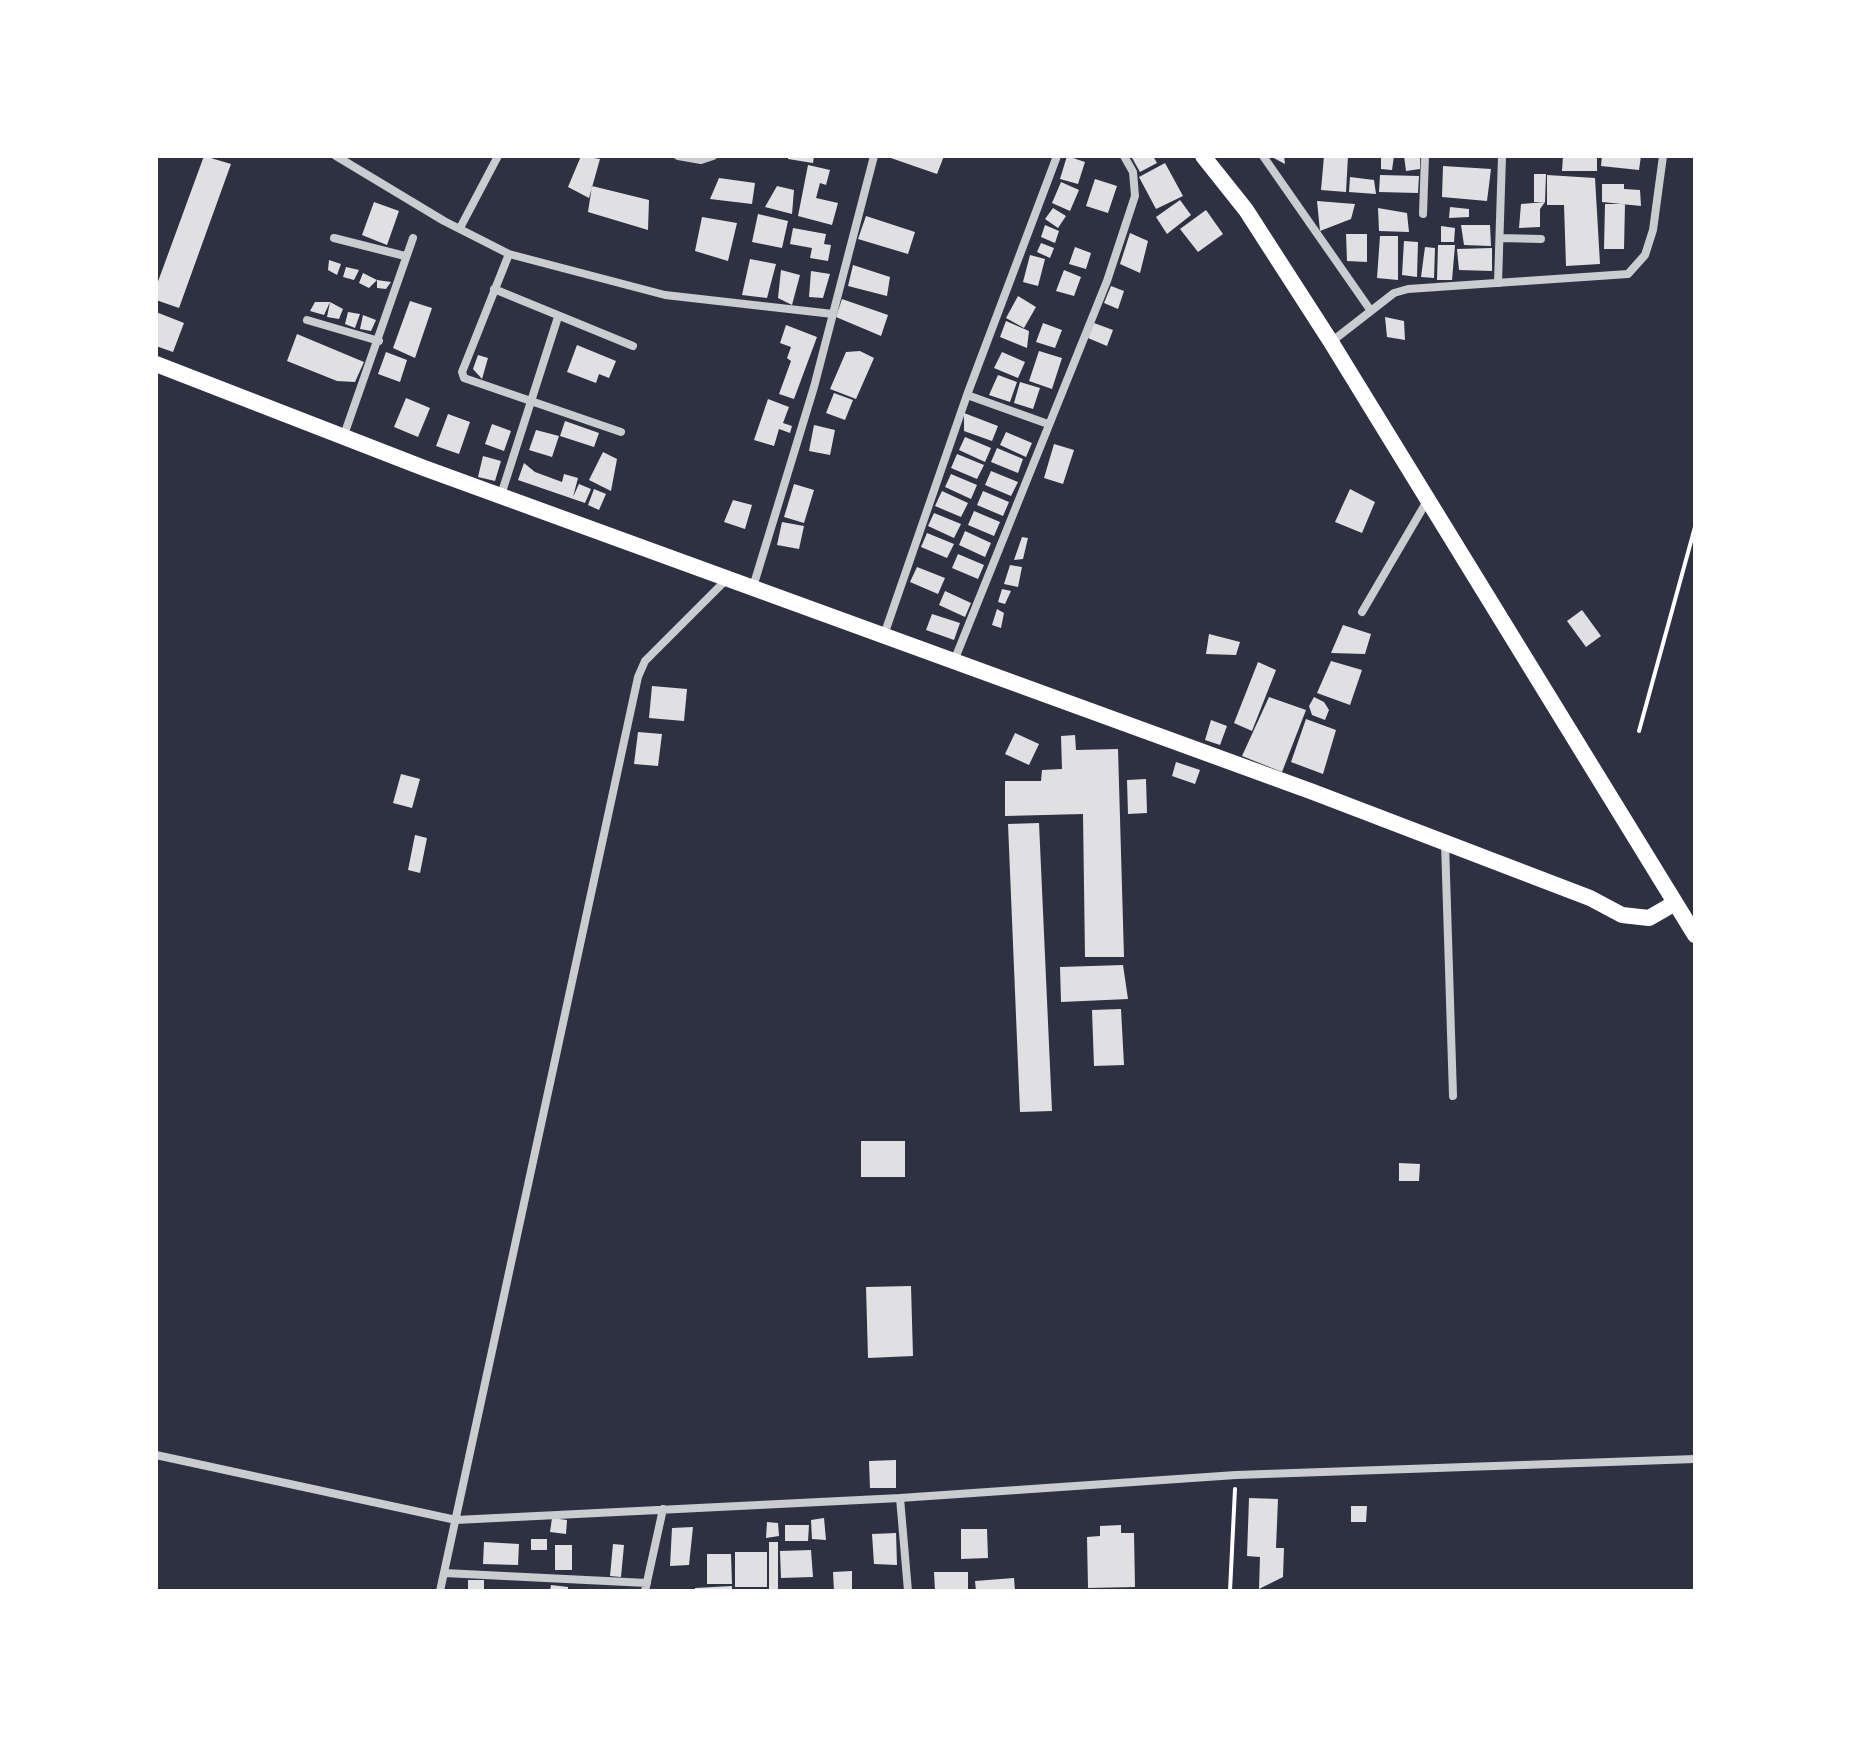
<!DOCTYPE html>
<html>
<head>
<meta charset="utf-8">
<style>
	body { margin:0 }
	#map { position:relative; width:1851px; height:1747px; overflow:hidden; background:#2d3142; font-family:Spectral,serif }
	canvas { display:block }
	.frame { position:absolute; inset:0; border:158px solid #fff; pointer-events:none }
</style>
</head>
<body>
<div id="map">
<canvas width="1851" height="1747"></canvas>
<div class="frame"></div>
</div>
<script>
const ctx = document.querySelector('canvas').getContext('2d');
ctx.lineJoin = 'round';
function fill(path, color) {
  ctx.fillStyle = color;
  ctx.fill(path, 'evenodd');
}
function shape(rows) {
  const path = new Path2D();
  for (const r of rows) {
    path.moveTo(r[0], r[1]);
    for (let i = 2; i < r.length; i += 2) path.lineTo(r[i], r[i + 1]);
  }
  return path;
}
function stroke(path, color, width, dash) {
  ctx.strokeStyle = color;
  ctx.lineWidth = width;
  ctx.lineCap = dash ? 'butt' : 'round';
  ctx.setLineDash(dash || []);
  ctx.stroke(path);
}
const building = shape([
	[204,156,231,164,179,308,156,300,156,287],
	[581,156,600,159,589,198,568,187],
	[788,156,814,156,813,163,788,159],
	[885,156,944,156,937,174],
	[1067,156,1085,162,1078,184,1060,179],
	[1131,156,1153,156,1157,163,1140,172],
	[1270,156,1284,156,1285,164],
	[1324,156,1348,156,1346,192,1321,190],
	[1381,156,1394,156,1392,170,1381,169],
	[1404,156,1420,156,1420,169,1406,171],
	[1563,156,1597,156,1597,171,1562,171],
	[1602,156,1641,156,1639,170,1601,166],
	[1165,163,1183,196,1156,209,1139,177],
	[808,165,830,170,826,185,820,183,816,198,838,203,832,225,798,216],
	[1443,166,1491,169,1487,201,1442,197],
	[1534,174,1546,174,1545,202,1534,202],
	[1380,175,1419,176,1418,193,1379,192],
	[1547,175,1595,178,1600,264,1566,266,1564,205,1547,205],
	[1350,177,1374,180,1376,194,1349,192],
	[719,178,755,183,752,204,710,199],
	[1095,179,1117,186,1108,213,1086,206],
	[1061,182,1079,190,1070,211,1052,203],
	[1602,184,1624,184,1624,189,1640,190,1641,206,1602,202],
	[592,186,649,200,648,230,588,212],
	[777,186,794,190,792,214,765,207],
	[1180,200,1191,215,1167,234,1156,217],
	[1317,201,1355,204,1351,219,1320,231],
	[374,202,399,211,387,245,362,235],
	[1545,202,1540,209,1540,227,1519,228,1521,204],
	[1605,204,1625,204,1624,249,1604,249],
	[1450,207,1469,209,1469,217,1449,218],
	[1053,208,1066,216,1058,228,1045,219],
	[1378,208,1407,213,1409,232,1379,231],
	[1206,210,1223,234,1198,252,1180,229],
	[758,214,788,221,782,248,752,242],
	[866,216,915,232,908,254,858,239],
	[702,217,737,223,728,261,695,251],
	[1045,225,1059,231,1055,243,1041,237],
	[1461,225,1490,225,1491,246,1464,245],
	[1441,226,1455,228,1454,242,1441,242],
	[793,228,826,234,824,244,831,245,828,261,810,258,812,248,790,244],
	[1130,233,1148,241,1140,273,1120,264],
	[1346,234,1367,234,1367,262,1347,261],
	[1380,236,1398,236,1398,280,1377,278],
	[1404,241,1418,242,1417,277,1402,275],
	[1041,243,1054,248,1050,258,1037,252],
	[1438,245,1455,245,1452,280,1437,280],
	[1075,247,1091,253,1086,269,1069,264],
	[1425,247,1435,248,1434,278,1421,277],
	[1492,248,1492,271,1459,270,1457,249],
	[1030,255,1045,259,1038,286,1023,282],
	[750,259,776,264,767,298,742,295],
	[329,260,341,264,337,275,328,270],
	[853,265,890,277,887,296,848,286],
	[346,267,359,270,354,280,343,277],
	[781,270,800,275,792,305,778,298],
	[1064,270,1081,277,1074,296,1056,291],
	[811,271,830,274,823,298,809,297],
	[363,273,377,280,369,288,359,283],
	[377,280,391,282,386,289,377,288],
	[1111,286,1124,291,1118,309,1104,303],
	[1018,296,1036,307,1024,328,1006,318],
	[842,299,888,315,881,336,836,317],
	[410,301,432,308,415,358,393,348],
	[315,302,330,302,343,309,339,319,327,317,330,302,324,315,310,311],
	[156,312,184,323,173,352,156,346],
	[348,312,360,314,355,328,345,324],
	[363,315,376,320,371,331,360,329],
	[1385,317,1404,321,1405,340,1387,337],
	[1006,321,1029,331,1027,348,1000,337],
	[1043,323,1062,330,1055,348,1036,342],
	[1094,323,1113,330,1107,346,1088,338],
	[786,325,817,337,794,399,779,394,791,361,787,358,791,347,780,343],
	[297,334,364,362,355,382,337,381,287,361],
	[577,345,616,361,609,378,599,374,596,383,567,372],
	[860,351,874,358,856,399,830,389,846,352],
	[1039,351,1062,358,1052,389,1029,381],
	[386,352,407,360,400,382,378,374],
	[1002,352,1025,362,1018,378,994,368],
	[478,355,488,358,482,379,473,369],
	[998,375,1017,382,1010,402,989,395],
	[1020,382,1040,388,1033,409,1014,403],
	[834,393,853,400,845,420,826,413],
	[406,398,430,408,418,437,394,427],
	[768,399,789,407,783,423,792,426,790,433,779,429,774,446,754,440],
	[964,413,998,426,992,441,964,431],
	[448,414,470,422,459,454,436,446],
	[565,421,599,433,594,447,560,436],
	[492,424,511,431,504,451,485,444],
	[814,425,835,430,830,455,809,451],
	[536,430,559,436,552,457,529,450],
	[1006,432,1032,443,1026,457,1000,445],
	[965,437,991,448,985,462,959,450],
	[1054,444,1074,450,1063,484,1044,478],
	[997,448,1023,459,1018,473,991,462],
	[603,452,617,459,611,491,589,480],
	[957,454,984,465,977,479,951,468],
	[483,456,501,461,495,481,478,477],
	[524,463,535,472,562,482,564,474,578,478,573,497,579,484,591,489,585,503,518,480],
	[991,471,1018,482,1011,496,985,485],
	[951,474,977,485,971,499,945,487],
	[794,484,814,490,804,523,784,517],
	[594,489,606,494,599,510,588,505],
	[1350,489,1375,502,1362,533,1335,522],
	[942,491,968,503,961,517,935,506],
	[983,491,1009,502,1003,516,977,505],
	[733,500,752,505,745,529,724,522],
	[974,511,1000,522,994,536,968,525],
	[934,513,961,524,954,538,928,526],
	[782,522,804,526,799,549,777,545],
	[965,531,991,543,985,557,959,545],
	[927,533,954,544,947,558,921,547],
	[1022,537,1028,538,1023,559,1014,560],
	[958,554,984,565,978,579,952,568],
	[1010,565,1022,567,1018,587,1004,584],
	[917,567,945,578,938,594,910,582],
	[1002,589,1011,591,1005,604,998,602],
	[945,591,971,603,965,617,939,605],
	[997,609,1004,613,1001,628,992,625],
	[1582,610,1601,636,1586,647,1567,621],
	[932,614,960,623,954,640,926,630],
	[1343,625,1371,634,1365,654,1331,653],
	[1209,634,1240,642,1236,655,1206,654],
	[1331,661,1362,670,1350,705,1317,693],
	[1258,662,1276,670,1252,731,1234,723],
	[652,686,687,689,684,721,649,718],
	[1269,697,1306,710,1282,772,1242,756],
	[1314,697,1324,702,1329,710,1325,720,1312,715,1309,706],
	[1306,719,1336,730,1323,774,1291,762],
	[1211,720,1227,726,1220,745,1205,740],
	[638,732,662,734,658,766,634,764],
	[1015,733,1039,744,1029,765,1005,754],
	[1075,735,1076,750,1118,749,1124,957,1085,957,1083,814,1005,816,1005,781,1041,781,1042,770,1062,769,1061,736],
	[1176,762,1200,770,1195,784,1172,776],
	[401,774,420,779,412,808,393,803],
	[1146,779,1147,813,1128,814,1127,780],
	[1039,823,1052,1111,1020,1112,1008,824],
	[415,835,427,838,420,873,408,870],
	[1123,965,1128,999,1061,1002,1060,967],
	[1121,1009,1124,1065,1094,1066,1092,1010],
	[861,1141,905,1141,905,1177,861,1177],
	[1399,1163,1420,1164,1419,1181,1399,1181],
	[911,1286,913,1356,868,1358,866,1287],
	[896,1460,896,1488,870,1488,869,1461],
	[1249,1498,1278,1499,1276,1548,1284,1548,1283,1577,1259,1589,1260,1557,1247,1556],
	[1351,1506,1367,1506,1366,1522,1351,1522],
	[552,1518,567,1520,566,1534,550,1532],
	[824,1518,826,1540,812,1539,811,1520],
	[767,1522,778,1523,779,1536,766,1538],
	[785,1525,809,1525,808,1541,785,1541],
	[1121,1525,1121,1533,1134,1533,1135,1587,1088,1588,1087,1537,1100,1536,1100,1526],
	[693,1527,689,1565,670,1566,672,1528],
	[961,1529,987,1529,988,1558,961,1559],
	[896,1533,897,1565,874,1564,872,1534],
	[531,1539,547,1539,547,1550,531,1550],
	[484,1542,519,1544,518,1565,483,1564],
	[769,1542,778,1542,778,1591,769,1591],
	[613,1544,624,1545,621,1577,610,1576],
	[555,1545,572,1545,572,1570,555,1570],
	[811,1550,813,1577,781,1578,780,1551],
	[735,1552,767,1552,767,1587,735,1587],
	[707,1554,731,1554,732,1584,707,1584],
	[852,1571,852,1591,834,1591,833,1572],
	[934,1572,968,1572,968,1591,935,1591],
	[1014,1578,1015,1591,976,1591,975,1581],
	[468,1580,484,1580,484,1591,468,1591],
	[551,1585,568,1587,568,1591,550,1591],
	[732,1586,732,1591,695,1591,695,1588]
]);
const path = shape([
	[1639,731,1695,527],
	[1230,1591,1235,1489]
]);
const minor = shape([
	[336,156,444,221,509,254,665,295,833,314],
	[678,156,701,160,713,156],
	[1263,156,1371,311],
	[1423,214,1425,156],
	[460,228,498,156],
	[334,238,405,256],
	[1501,238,1541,239],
	[509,254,462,372,464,378,621,432],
	[1498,283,1502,156],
	[494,289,633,346],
	[307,320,379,341],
	[1331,342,1394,293,1408,289,1628,274,1645,255,1653,230,1663,156],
	[967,395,1048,424],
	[344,435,413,238],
	[501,495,558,317],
	[753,587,814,387,874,156],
	[1362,612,1427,501],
	[884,635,967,395,1057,156],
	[954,661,1107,281,1135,196,1133,172,1124,156],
	[1445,843,1453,1096],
	[156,1455,456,1520,900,1498,1236,1475,1695,1459],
	[900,1498,908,1591],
	[444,1573,647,1583],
	[440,1591,638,677,645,661,727,579],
	[645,1591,663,1509]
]);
const secondary = shape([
	[1203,156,1246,210,1331,342,1695,935],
	[156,364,424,468,1313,792,1590,898,1622,915,1649,918,1675,903]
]);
fill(building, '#e0e0e3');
stroke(path, '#fff', 4);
stroke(minor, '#caccd0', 8);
stroke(secondary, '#fff', 16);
</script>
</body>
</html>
